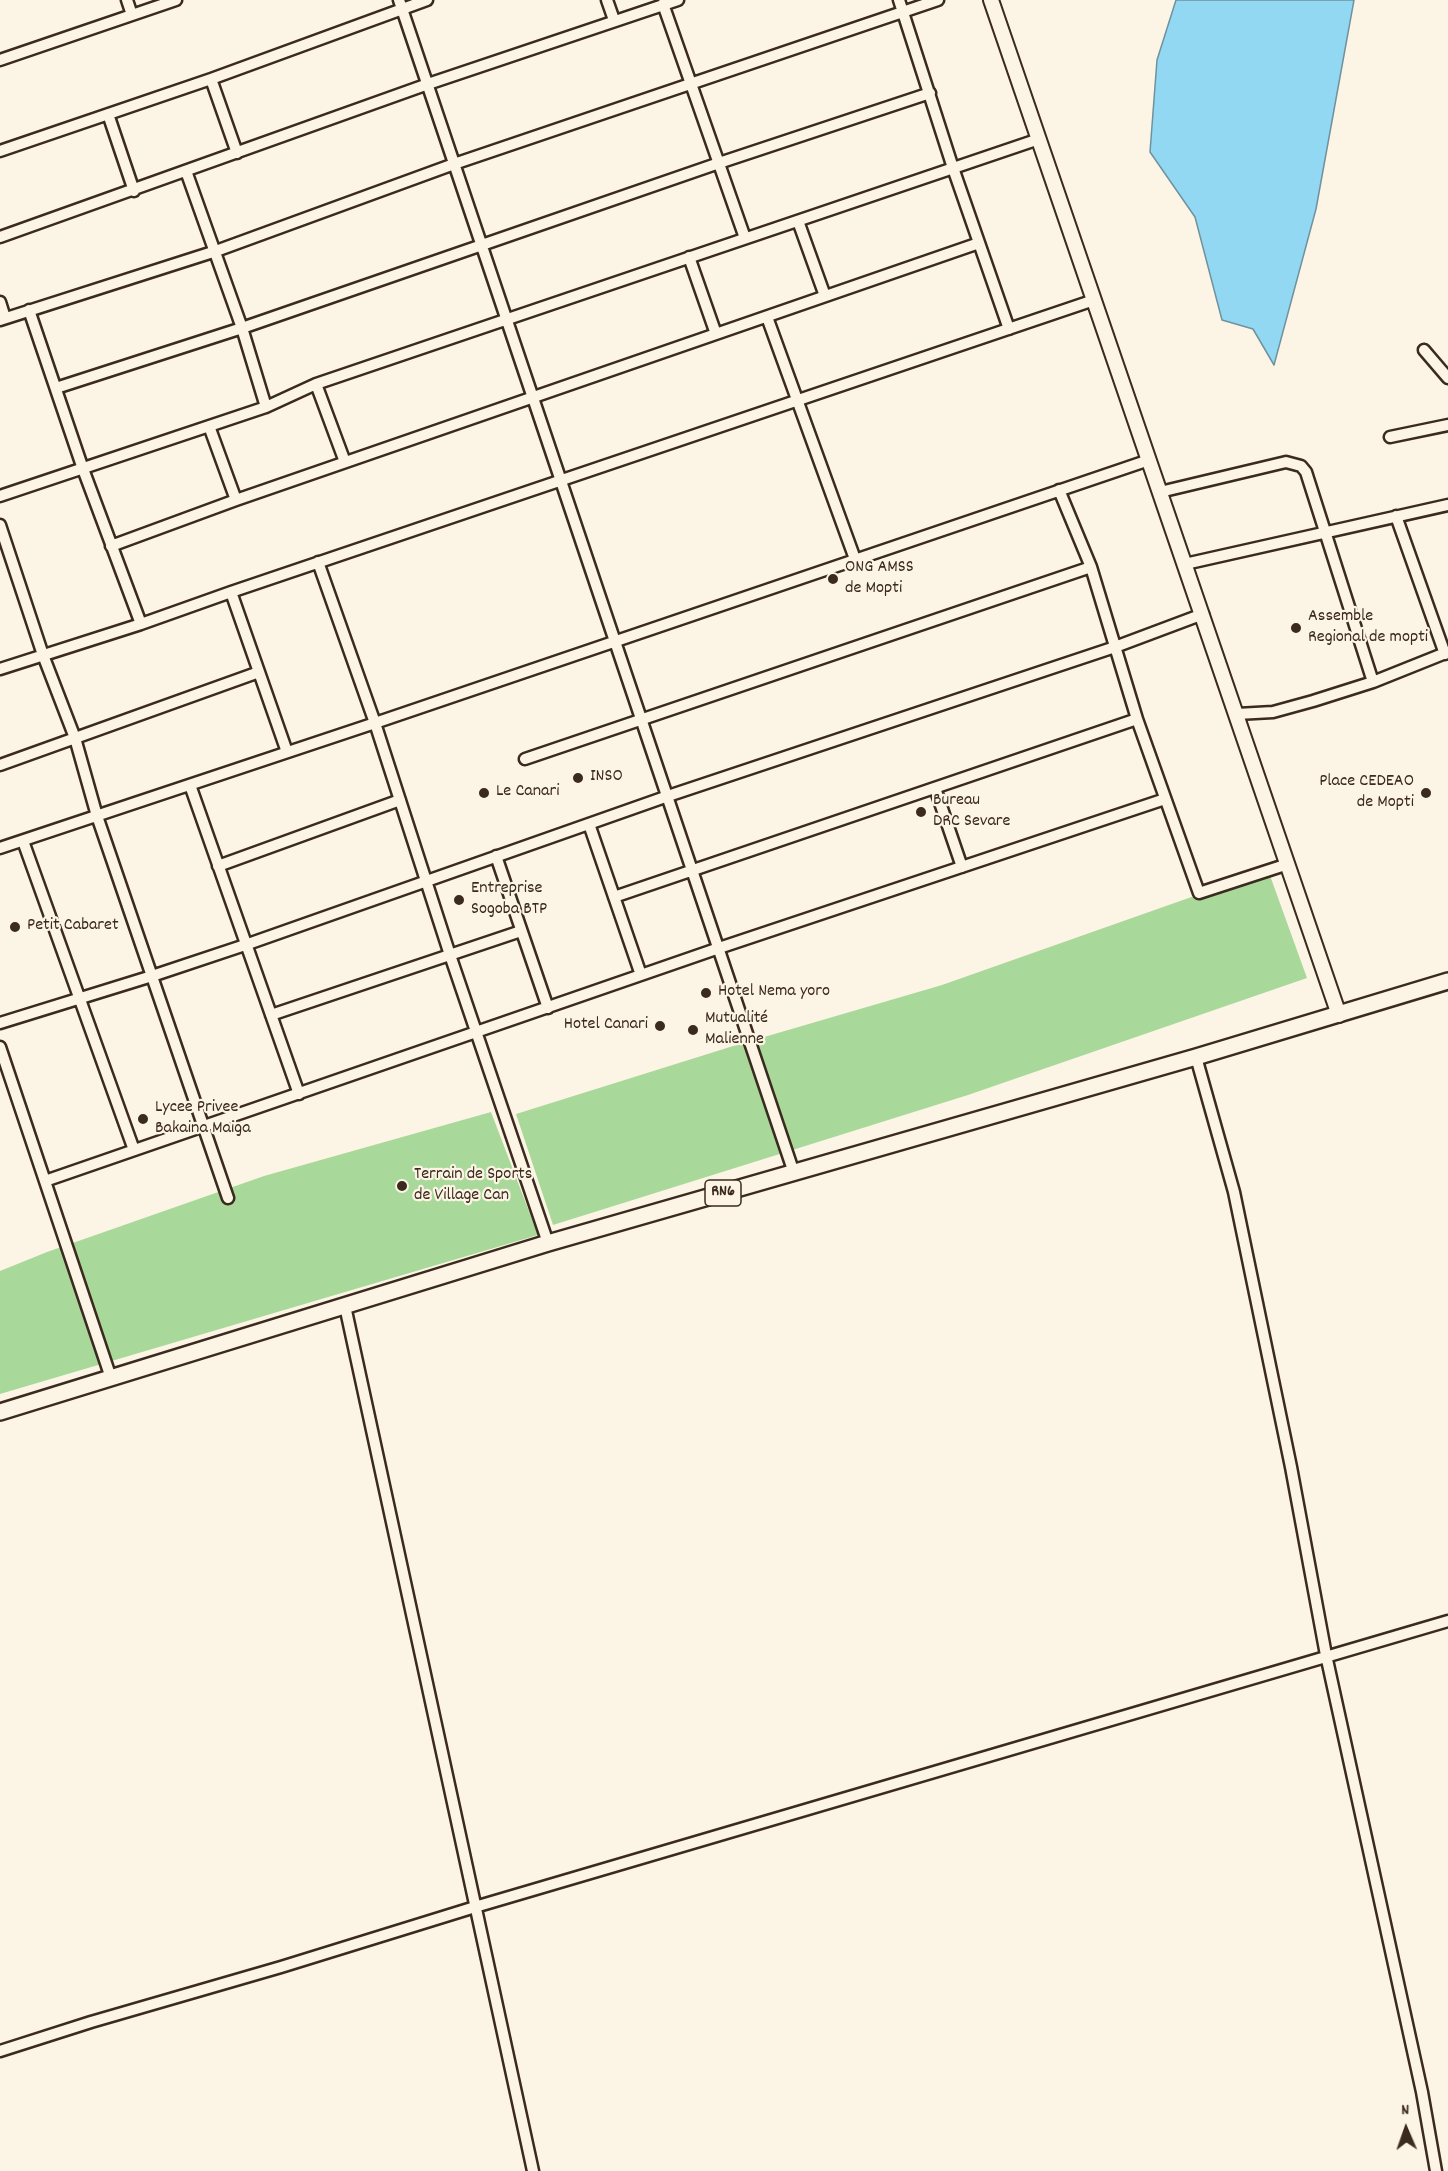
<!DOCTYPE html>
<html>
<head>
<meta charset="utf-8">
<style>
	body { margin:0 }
	#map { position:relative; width:1448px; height:2171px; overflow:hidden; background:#fcf5e5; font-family:Dekko,sans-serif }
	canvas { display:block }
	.north { position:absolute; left:1376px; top:2099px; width:60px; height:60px; -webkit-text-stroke:4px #fcf5e5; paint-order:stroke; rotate:358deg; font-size:16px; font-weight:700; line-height:24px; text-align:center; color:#3b2a1e }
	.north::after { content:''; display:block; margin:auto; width:21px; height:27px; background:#3b2a1e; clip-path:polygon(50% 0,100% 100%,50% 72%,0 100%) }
</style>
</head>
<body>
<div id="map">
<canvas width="1448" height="2171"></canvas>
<div class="north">N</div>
</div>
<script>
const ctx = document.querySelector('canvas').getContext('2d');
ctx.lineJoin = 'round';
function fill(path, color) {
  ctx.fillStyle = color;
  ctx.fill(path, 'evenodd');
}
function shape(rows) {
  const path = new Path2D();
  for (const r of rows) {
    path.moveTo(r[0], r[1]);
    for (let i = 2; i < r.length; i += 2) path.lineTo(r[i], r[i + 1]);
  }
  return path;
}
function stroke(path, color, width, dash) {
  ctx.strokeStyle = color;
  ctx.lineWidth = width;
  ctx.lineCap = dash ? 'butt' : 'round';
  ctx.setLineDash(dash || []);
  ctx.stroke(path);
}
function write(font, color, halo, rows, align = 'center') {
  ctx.font = font + ' Dekko,sans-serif';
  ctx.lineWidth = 4.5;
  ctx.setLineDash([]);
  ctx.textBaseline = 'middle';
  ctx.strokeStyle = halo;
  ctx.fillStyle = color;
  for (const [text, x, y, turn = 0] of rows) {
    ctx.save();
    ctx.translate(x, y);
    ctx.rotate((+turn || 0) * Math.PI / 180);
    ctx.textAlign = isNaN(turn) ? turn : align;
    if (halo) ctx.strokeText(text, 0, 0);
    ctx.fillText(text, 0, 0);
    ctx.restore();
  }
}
const green = shape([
	[1268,870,1307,978,968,1095,553,1225,516,1114,730,1047,942,985],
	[491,1112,538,1235,0,1394,0,1271,47,1252,264,1176]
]);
const water = shape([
	[1176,0,1354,0,1316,209,1274,365,1253,329,1222,320,1195,217,1150,152,1157,60,1176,0]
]);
const street = shape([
	[127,0,132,15],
	[399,0,794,1173],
	[607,0,614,20],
	[899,0,953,168,1009,329],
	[663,4,745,238],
	[0,60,176,0],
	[211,79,237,153],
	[108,114,134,191],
	[0,151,211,79,427,0],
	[186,171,242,328,266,407],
	[798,221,825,296],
	[0,237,428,84,678,0],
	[689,257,716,334],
	[0,302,5,318],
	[29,310,83,469,141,624],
	[767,317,855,559],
	[0,320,216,251,454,164,938,0],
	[1424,350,1448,378],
	[316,384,345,462],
	[56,388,242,328,719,163,930,93],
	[209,426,236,500],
	[1390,437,1448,425],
	[1059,490,1091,567,1137,719,1199,893,1288,864],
	[1160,492,1286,462,1301,466,1306,472,1373,682],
	[0,496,266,407,316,384,1039,139],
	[1396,516,1445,654],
	[0,525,43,655,75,738,97,816,228,1198],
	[111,546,236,500,979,243],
	[318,562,375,723,450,955,548,1243],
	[1185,564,1448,505],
	[231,592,287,752],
	[0,669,141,624,231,592,1094,300],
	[1237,714,1273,712,1313,701,1373,682,1448,652],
	[525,759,1091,567],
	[0,765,259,672],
	[190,785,299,1094],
	[935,788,962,867],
	[589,824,641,975],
	[23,841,134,1150],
	[0,848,375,723,1149,460],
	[496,856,548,1008],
	[218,866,400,800],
	[614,897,1137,719],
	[271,1015,521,931],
	[0,1023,152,976,248,944,668,796,1115,647,1203,614],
	[0,1047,111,1378],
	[1196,1057,1234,1192,1291,1467,1326,1655,1422,2092,1436,2171],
	[45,1181,719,948,1165,799],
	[345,1306,533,2171],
	[0,2051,91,2022,281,1967,475,1907,1448,1621]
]);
const secondary = shape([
	[991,0,1339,1015]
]);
const primary = shape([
	[0,1412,548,1243,1196,1057,1448,981]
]);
const markers = [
	[833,579,6,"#3b2a1e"],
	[1296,628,6,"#3b2a1e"],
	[578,778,6,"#3b2a1e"],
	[484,793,6,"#3b2a1e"],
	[1426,793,6,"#3b2a1e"],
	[921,812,6,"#3b2a1e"],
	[459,900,6,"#3b2a1e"],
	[15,927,6,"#3b2a1e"],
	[706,993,6,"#3b2a1e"],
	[660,1026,6,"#3b2a1e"],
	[693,1030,6,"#3b2a1e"],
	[143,1119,6,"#3b2a1e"],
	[402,1186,6,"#3b2a1e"]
];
const shields = [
	[723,1193,36]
];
const shieldNames = [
	["RN6",723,1193]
];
const poiNames = [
	["ONG AMSS",845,569],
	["de Mopti",845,590],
	["Assemble",1308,618],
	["Regional de mopti",1308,639],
	["INSO",590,778],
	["Place CEDEAO",1414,783,"right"],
	["de Mopti",1414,804,"right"],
	["Le Canari",496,793],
	["Bureau",933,802],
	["DRC Sevare",933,823],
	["Entreprise",471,890],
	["Sogoba BTP",471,911],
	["Petit Cabaret",27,927],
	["Hotel Nema yoro",718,993],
	["Mutualité",705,1020],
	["Malienne",705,1041],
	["Hotel Canari",648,1026,"right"],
	["Lycee Privee",155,1109],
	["Bakaina Maiga",155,1130],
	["Terrain de Sports",414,1176],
	["de Village Can",414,1197]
];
fill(green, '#a9d99a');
fill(water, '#92d8f3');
stroke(water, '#6f929e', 1.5);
stroke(street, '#3b2a1e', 15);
stroke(secondary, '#3b2a1e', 18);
stroke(primary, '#3b2a1e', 20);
stroke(street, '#fcf5e5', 10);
stroke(secondary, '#fcf5e5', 14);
stroke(primary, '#fcf5e5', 15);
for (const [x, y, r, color] of markers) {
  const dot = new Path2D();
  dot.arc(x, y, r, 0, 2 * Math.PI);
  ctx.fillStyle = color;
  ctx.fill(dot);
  stroke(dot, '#fcf5e5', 2);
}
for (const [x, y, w] of shields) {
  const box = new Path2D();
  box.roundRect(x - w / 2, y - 13, w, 26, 4.5);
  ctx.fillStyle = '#fcf5e5';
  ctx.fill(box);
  stroke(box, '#3b2a1e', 1.5);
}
write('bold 16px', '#3b2a1e', null, shieldNames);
write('18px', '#3b2a1e', '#fcf5e5', poiNames, 'left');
</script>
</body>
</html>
